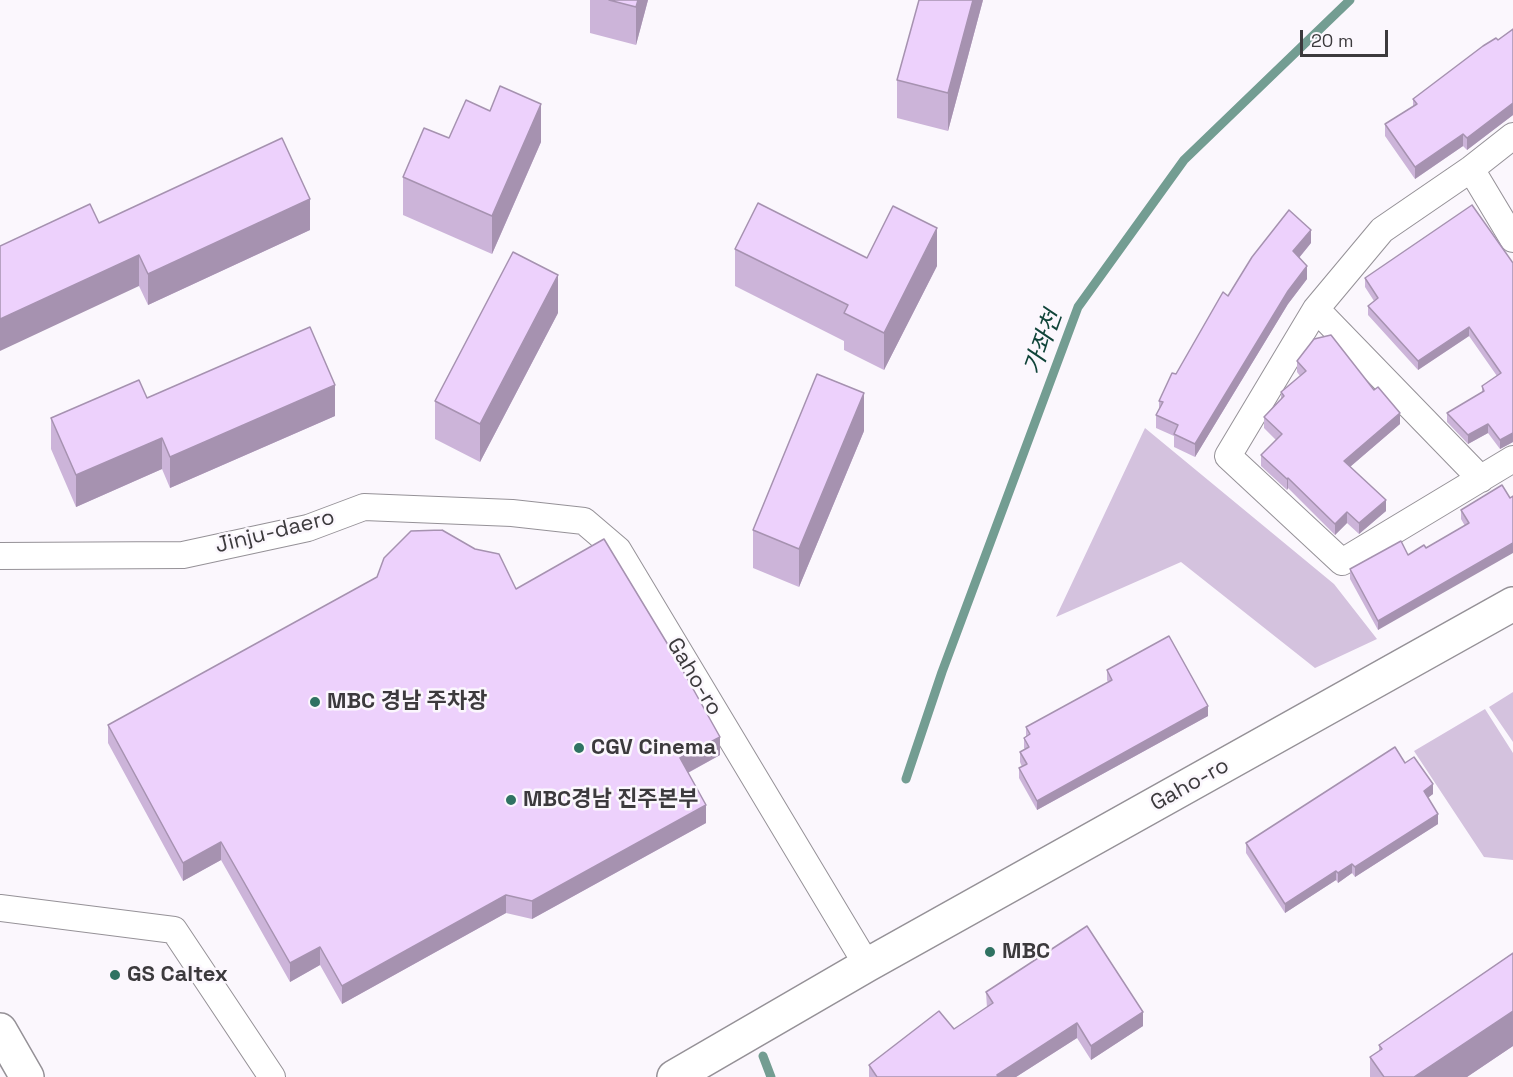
<!DOCTYPE html>
<html>
<head>
<meta charset="utf-8">
<style>
	body { margin:0 }
	#map { position:relative; width:1513px; height:1077px; overflow:hidden; background:#fbf7fd; font-family:"Space Grotesk",sans-serif }
	canvas { display:block }
	.scale { position:absolute; left:1300px; top:30px; width:88px; height:27px; box-sizing:border-box; border:3px solid #3c3a3d; border-top:0; padding-left:8px; font-size:18px; line-height:21px; white-space:nowrap; color:#3c3a3d; -webkit-text-stroke:4px #fbf7fd; paint-order:stroke }
</style>
</head>
<body>
<div id="map">
<canvas width="1513" height="1077"></canvas>
<div class="scale">20 m</div>
</div>
<script>
const ctx = document.querySelector('canvas').getContext('2d');
ctx.lineJoin = 'round';
function fill(path, color) {
  ctx.fillStyle = color;
  ctx.fill(path, 'evenodd');
}
function shape(rows) {
  const path = new Path2D();
  for (const r of rows) {
    path.moveTo(r[0], r[1]);
    for (let i = 2; i < r.length; i += 2) path.lineTo(r[i], r[i + 1]);
  }
  return path;
}
function stroke(path, color, width, dash) {
  ctx.strokeStyle = color;
  ctx.lineWidth = width;
  ctx.lineCap = dash ? 'butt' : 'round';
  ctx.setLineDash(dash || []);
  ctx.stroke(path);
}
function write(font, color, halo, rows, align = 'center') {
  ctx.font = font + ' "Space Grotesk","Noto Sans KR",sans-serif';
  ctx.lineWidth = 5;
  ctx.setLineDash([]);
  ctx.textBaseline = 'middle';
  ctx.strokeStyle = halo;
  ctx.fillStyle = color;
  for (const [text, x, y, turn = 0] of rows) {
    ctx.save();
    ctx.translate(x, y);
    ctx.rotate((+turn || 0) * Math.PI / 180);
    ctx.textAlign = isNaN(turn) ? turn : align;
    if (halo) ctx.strokeText(text, 0, 0);
    ctx.fillText(text, 0, 0);
    ctx.restore();
  }
}
const green = shape([
	[1145,428,1334,584,1377,639,1315,668,1181,562,1056,617],
	[1513,692,1513,742,1489,707],
	[1485,709,1513,753,1513,860,1484,857,1414,751]
]);
const stream = shape([
	[906,779,942,672,1078,307,1184,160,1350,0],
	[763,1056,771,1077]
]);
const street = shape([
	[1513,136,1471,169,1382,230,1316,309,1228,456,1342,562,1513,459],
	[1471,169,1513,239],
	[1316,309,1481,479],
	[0,556,183,555,308,528,364,507,512,513,584,521,618,550,867,965],
	[0,908,174,930,272,1077]
]);
const secondary = shape([
	[0,1030,27,1077],
	[674,1077,867,965,1513,604]
]);
const wall = shape([
	[590,0,648,0,636,45,590,33],
	[983,0,948,131,897,118,897,80],
	[1513,29,1513,115,1467,150,1463,146,1415,179,1385,136,1385,124,1413,106,1413,99],
	[449,138,541,142,492,254,403,215,403,177],
	[99,223,310,230,148,305,139,286],
	[1311,243,1299,258,1307,279,1288,304,1195,457,1174,447,1174,436,1156,428,1156,415,1159,409,1159,401,1176,374,1228,296],
	[735,249,867,258,937,266,884,370,844,350,844,341,735,286],
	[1513,263,1513,442,1500,449,1488,433,1468,444,1447,422,1447,413,1482,392,1482,386,1497,376,1469,336,1418,370,1368,315,1368,306,1374,301,1365,287,1365,278],
	[558,313,480,462,435,439,435,401],
	[1297,361,1400,424,1350,467,1386,511,1359,534,1347,523,1335,535,1288,488,1287,490,1261,466,1261,455,1276,440,1264,428,1264,417,1281,399,1281,392,1300,376,1297,372],
	[147,398,335,416,170,488,162,469,76,507,51,449,51,418],
	[864,431,799,587,753,568,753,530],
	[1502,485,1378,630,1350,579,1350,569,1408,555,1426,548,1465,526,1461,519,1461,510],
	[1107,670,1208,716,1037,810,1019,778,1019,768,1022,767,1020,762,1020,752,1025,749,1024,748,1024,738,1026,736,1026,727,1108,682,1107,680],
	[108,725,720,755,688,773,706,823,532,919,506,913,342,1004,320,965,290,982,221,860,183,881,108,743],
	[1405,763,1433,794,1428,797,1438,824,1355,877,1352,873,1338,883,1336,880,1285,913,1246,853,1246,843],
	[1513,953,1513,1046,1467,1077,1370,1077,1370,1057,1379,1051,1379,1045],
	[986,992,1143,1026,1091,1060,1077,1038,1016,1077,869,1077,869,1065,954,1029,987,1008]
]);
const shadedWall = shape([
	[638,0,648,0,636,45,636,7],
	[973,0,983,0,948,131,948,93],
	[1513,103,1513,115,1467,150,1467,138],
	[541,104,541,142,492,254,492,216],
	[1463,134,1463,146,1415,179,1415,167],
	[310,199,310,230,148,305,148,274],
	[937,228,937,266,884,370,884,333],
	[1311,230,1311,243,1293,265,1293,251],
	[139,255,139,286,0,351,0,319],
	[1307,266,1307,279,1288,304,1195,457,1195,444,1288,291],
	[558,275,558,313,480,462,480,424],
	[1469,327,1469,336,1418,370,1418,361],
	[335,385,335,416,170,488,170,457],
	[864,393,864,431,799,587,799,549],
	[1400,413,1400,424,1344,472,1344,461],
	[1488,424,1488,433,1468,444,1468,435],
	[1513,433,1513,442,1500,449,1500,440],
	[162,438,162,469,76,507,76,475],
	[1288,478,1288,488,1287,490,1287,479],
	[1386,500,1386,511,1359,534,1359,523],
	[1347,512,1347,523,1335,535,1335,524],
	[1513,543,1513,553,1378,630,1378,621],
	[1208,706,1208,716,1037,810,1037,801],
	[720,737,720,755,680,777,680,758],
	[1433,784,1433,794,1424,801,1424,791],
	[706,805,706,823,532,919,532,901],
	[1438,814,1438,824,1355,877,1355,867],
	[221,842,221,860,183,881,183,863],
	[1352,864,1352,873,1338,883,1338,873],
	[1336,871,1336,880,1285,913,1285,904],
	[506,895,506,913,342,1004,342,986],
	[320,947,320,965,290,982,290,963],
	[1513,1011,1513,1046,1467,1077,1414,1077],
	[1143,1012,1143,1026,1091,1060,1091,1046],
	[1077,1023,1077,1038,1016,1077,997,1077,997,1075]
]);
const building = shape([
	[609,0,638,0,636,7,609,0],
	[919,0,973,0,948,93,897,80,919,0],
	[1513,29,1513,103,1467,138,1463,134,1415,167,1385,124,1417,104,1413,99,1483,46,1496,38,1498,40,1513,29],
	[500,86,541,104,492,216,403,177,424,128,449,138,466,100,490,111,500,86],
	[282,138,310,199,148,274,139,255,0,319,0,246,90,204,99,223,282,138],
	[758,203,867,258,893,206,937,228,884,333,844,313,848,305,735,249,758,203],
	[1472,205,1513,263,1513,433,1500,440,1488,424,1468,435,1447,413,1484,391,1482,386,1501,373,1469,327,1418,361,1368,306,1378,298,1365,278,1472,205],
	[1289,210,1311,230,1293,251,1307,266,1288,291,1195,444,1174,434,1178,425,1156,415,1163,402,1159,401,1172,373,1176,374,1223,292,1228,296,1252,257,1289,210],
	[513,252,558,275,480,424,435,401,513,252],
	[310,327,335,385,170,457,162,438,76,475,51,418,139,380,147,398,310,327],
	[1331,335,1374,390,1378,387,1400,413,1344,461,1386,500,1359,523,1347,512,1335,524,1288,478,1287,479,1261,455,1282,434,1264,417,1284,396,1281,392,1306,371,1297,361,1314,339,1331,335],
	[817,374,864,393,799,549,753,530,817,374],
	[1502,485,1510,498,1513,496,1513,543,1378,621,1350,569,1401,541,1408,555,1424,545,1426,548,1469,523,1461,510,1502,485],
	[442,530,475,549,499,554,516,589,604,539,673,653,720,737,680,758,706,805,532,901,506,895,342,986,320,947,290,963,221,842,183,863,108,725,377,577,384,558,411,531,442,530],
	[1169,636,1208,706,1037,801,1019,768,1027,764,1020,752,1029,747,1024,738,1030,734,1026,727,1112,680,1107,670,1169,636],
	[1395,747,1405,763,1414,757,1433,784,1424,791,1438,814,1355,867,1352,864,1338,873,1336,871,1285,904,1246,843,1395,747],
	[1087,926,1143,1012,1091,1046,1077,1023,997,1075,998,1077,877,1077,869,1065,939,1011,954,1029,993,1003,986,992,1087,926],
	[1513,953,1513,1011,1414,1077,1384,1077,1370,1057,1382,1049,1379,1045,1513,953]
]);
const markers = [
	[315,702,6,"#2f7262"],
	[579,748,6,"#2f7262"],
	[511,800,6,"#2f7262"],
	[990,952,6,"#2f7262"],
	[115,975,6,"#2f7262"]
];
const streetNames = [
	["Jinju-daero",275,532,-14],
	["Gaho-ro",694,677,59],
	["Gaho-ro",1190,785,-29]
];
const poiNames = [
	["MBC 경남 주차장",327,702],
	["CGV Cinema",591,748],
	["MBC경남 진주본부",523,800],
	["MBC",1002,952],
	["GS Caltex",127,975]
];
const waterNames = [
	["가좌천",1044,343,-70]
];
fill(green, '#d4c2de');
stroke(stream, '#739d92', 9);
stroke(street, '#959197', 28);
stroke(secondary, '#959197', 36);
stroke(street, '#fff', 26);
stroke(secondary, '#fff', 33);
fill(wall, '#ccb4d9');
fill(shadedWall, '#a692b0');
fill(building, '#edd1fc');
stroke(building, '#a692b0', 1.5);
for (const [x, y, r, color] of markers) {
  const dot = new Path2D();
  dot.arc(x, y, r, 0, 2 * Math.PI);
  ctx.fillStyle = color;
  ctx.fill(dot);
  stroke(dot, '#fbf7fd', 2);
}
write('22px', '#3c3a3d', '#fbf7fd', streetNames);
write('bold 22px', '#3c3a3d', '#fbf7fd', poiNames, 'left');
write('italic 24px', '#104439', '#fbf7fd', waterNames);
</script>
</body>
</html>
